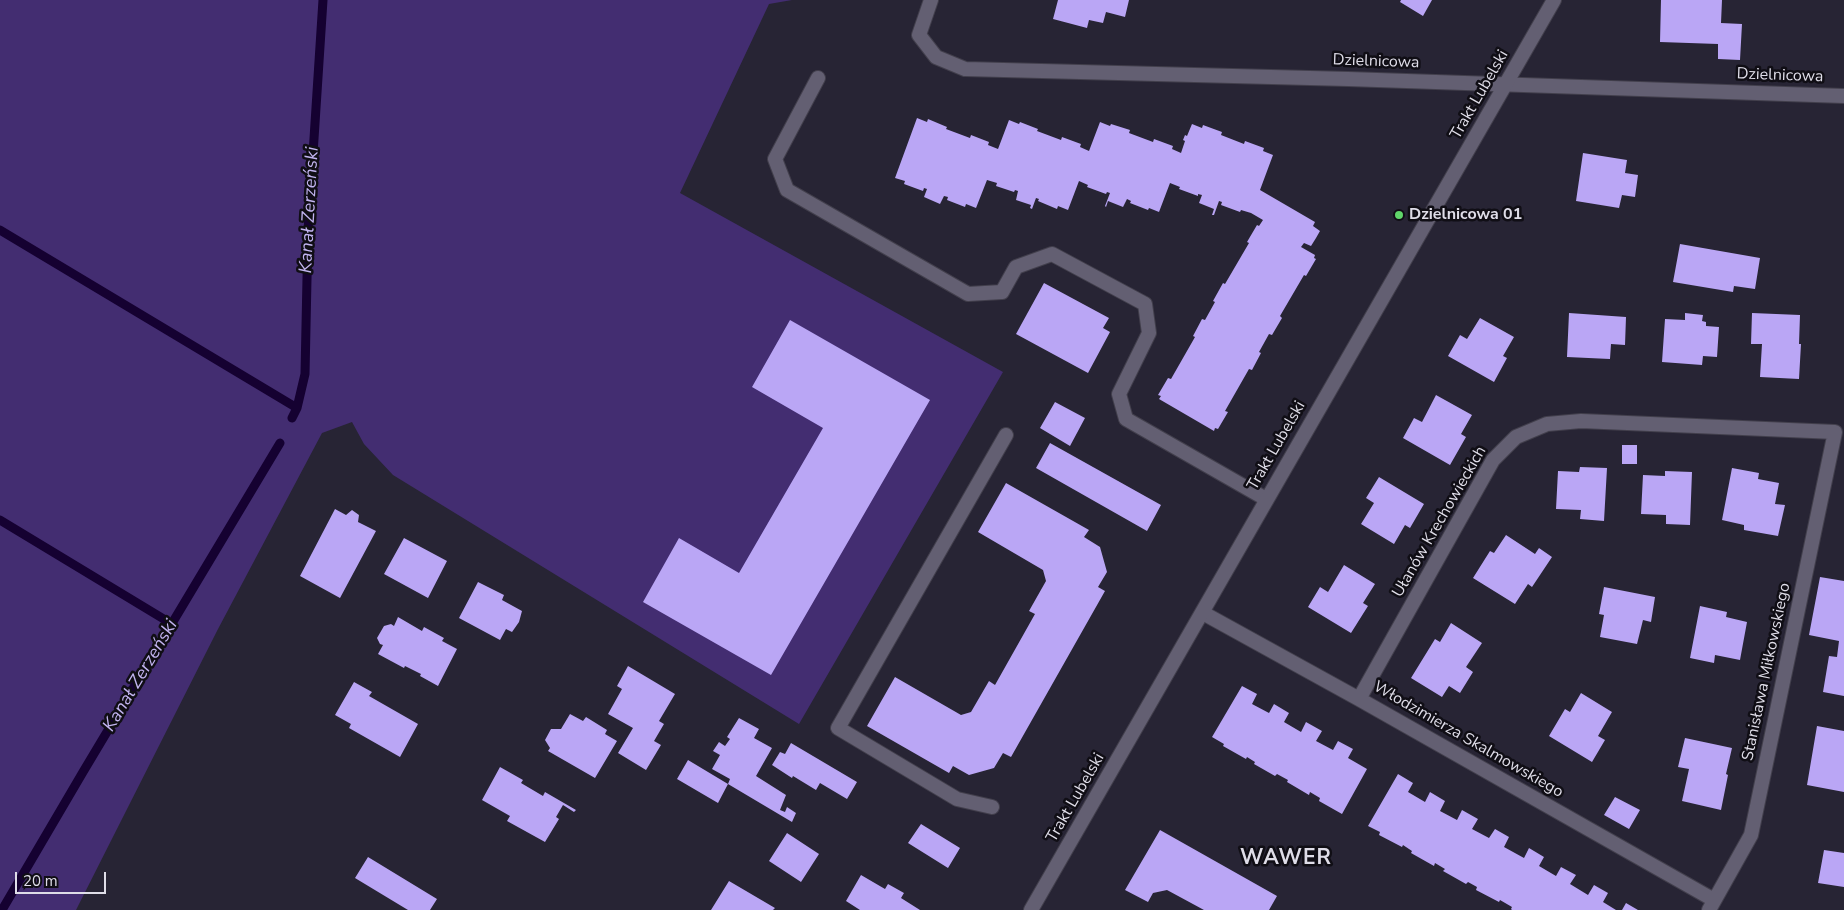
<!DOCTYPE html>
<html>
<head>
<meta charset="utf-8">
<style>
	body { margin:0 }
	#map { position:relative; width:1844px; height:910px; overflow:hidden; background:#272434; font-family:"Nunito Sans",sans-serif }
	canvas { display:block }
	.scale { position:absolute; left:15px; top:872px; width:91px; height:22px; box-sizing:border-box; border:2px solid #dfdde8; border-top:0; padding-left:6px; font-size:15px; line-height:18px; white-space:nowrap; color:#dfdde8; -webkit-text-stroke:4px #100e15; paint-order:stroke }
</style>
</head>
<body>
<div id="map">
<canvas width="1844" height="910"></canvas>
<div class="scale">20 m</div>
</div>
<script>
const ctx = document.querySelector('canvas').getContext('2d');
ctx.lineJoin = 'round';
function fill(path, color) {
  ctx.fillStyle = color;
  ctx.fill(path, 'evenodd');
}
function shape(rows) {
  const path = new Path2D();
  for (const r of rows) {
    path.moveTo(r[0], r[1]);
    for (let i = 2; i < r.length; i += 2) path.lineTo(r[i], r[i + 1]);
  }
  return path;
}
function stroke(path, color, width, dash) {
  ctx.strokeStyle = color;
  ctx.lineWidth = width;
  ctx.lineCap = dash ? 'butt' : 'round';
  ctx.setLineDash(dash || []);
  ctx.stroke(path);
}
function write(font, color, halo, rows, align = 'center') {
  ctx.font = font + ' "Nunito Sans",sans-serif';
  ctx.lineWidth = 5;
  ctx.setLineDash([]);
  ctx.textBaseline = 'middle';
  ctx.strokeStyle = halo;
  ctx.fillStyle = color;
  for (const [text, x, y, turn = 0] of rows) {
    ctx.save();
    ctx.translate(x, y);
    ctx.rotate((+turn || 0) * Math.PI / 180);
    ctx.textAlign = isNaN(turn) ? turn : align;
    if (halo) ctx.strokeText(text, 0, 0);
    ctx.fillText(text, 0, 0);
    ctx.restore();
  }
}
const green = shape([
	[0,0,792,0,769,4,680,193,1003,372,799,724,393,475,364,444,352,422,322,433,218,629,76,910,0,910]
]);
const stream = shape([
	[0,230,297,408],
	[292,418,297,408,305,374,308,231,323,0],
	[0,520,172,624],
	[2,910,83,772,280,443]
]);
const building = shape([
	[1058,0,1129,0,1125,17,1106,12,1103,23,1089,20,1087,28,1053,19],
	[1401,0,1432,0,1423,16,1400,2],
	[1661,0,1722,0,1721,23,1742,24,1740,60,1718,59,1718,44,1660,42],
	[917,118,927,122,928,119,947,127,946,129,970,138,971,135,989,142,988,145,998,149,1009,120,1019,124,1020,122,1038,129,1037,131,1061,140,1062,137,1081,144,1080,147,1089,151,1100,122,1110,126,1111,124,1130,130,1129,133,1153,142,1154,139,1173,146,1172,149,1181,153,1185,141,1183,140,1185,135,1187,136,1192,124,1202,128,1203,125,1222,132,1221,135,1244,144,1245,141,1264,148,1263,151,1273,155,1260,190,1315,222,1313,226,1320,231,1316,238,1311,246,1304,243,1301,247,1315,255,1314,258,1316,259,1306,276,1304,275,1280,316,1282,318,1272,335,1269,334,1259,352,1261,353,1252,370,1249,369,1225,411,1228,412,1218,429,1215,428,1214,431,1159,399,1161,396,1158,395,1168,378,1171,379,1195,337,1193,336,1202,319,1205,320,1215,302,1213,301,1223,283,1225,284,1249,243,1247,242,1257,225,1259,226,1263,220,1251,213,1241,210,1240,212,1221,205,1222,202,1219,201,1214,215,1212,215,1214,209,1199,203,1202,195,1198,194,1198,196,1179,189,1180,187,1170,183,1159,212,1149,208,1148,210,1130,203,1131,201,1127,199,1123,207,1108,201,1106,207,1105,206,1110,193,1107,192,1106,194,1087,187,1088,185,1079,181,1068,210,1058,206,1057,209,1038,201,1039,199,1036,198,1032,209,1030,208,1031,205,1016,200,1018,191,1015,190,1014,192,996,186,997,183,987,180,976,208,966,204,965,207,947,200,948,197,944,196,940,204,924,197,927,189,924,188,923,191,904,184,905,181,895,178],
	[1583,153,1627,160,1625,173,1638,175,1635,197,1622,195,1619,208,1576,201],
	[1680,244,1760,258,1755,289,1734,286,1733,292,1673,282],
	[1044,283,1109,318,1103,328,1110,332,1088,373,1016,334],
	[1569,313,1626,317,1625,345,1611,344,1610,359,1567,357],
	[1685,313,1703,315,1702,321,1706,322,1706,326,1719,327,1717,357,1703,356,1702,365,1662,362,1665,319,1685,320],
	[1752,313,1800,315,1799,344,1801,344,1799,379,1760,377,1762,344,1751,344],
	[1480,318,1514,337,1503,356,1507,358,1494,382,1448,356,1460,335,1467,339],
	[790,320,930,400,771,675,643,602,679,538,739,573,823,428,752,387],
	[1436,395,1472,415,1461,434,1466,437,1450,465,1403,438,1414,418,1422,422],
	[1055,402,1085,418,1070,446,1040,428],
	[1050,443,1161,505,1147,531,1036,468],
	[1622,445,1637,445,1637,464,1622,464],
	[1580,467,1607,468,1604,521,1580,519,1581,510,1556,509,1558,471,1579,472],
	[1732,468,1759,473,1758,479,1779,483,1775,504,1785,505,1778,536,1744,530,1744,525,1722,520],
	[1665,471,1692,472,1690,525,1666,524,1666,515,1641,514,1643,475,1665,476],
	[1379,477,1424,504,1410,528,1405,525,1394,544,1361,524,1374,503,1366,498],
	[1006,483,1089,530,1084,537,1100,547,1107,572,1098,587,1105,591,1011,757,1003,753,994,768,969,775,953,766,949,773,867,726,895,677,961,715,971,712,989,681,995,685,1035,614,1029,611,1046,581,1043,570,978,532],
	[335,509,346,515,352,510,359,515,358,522,376,531,340,598,300,576],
	[1506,535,1535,554,1539,548,1552,557,1532,587,1528,584,1515,604,1473,578,1490,551,1494,553],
	[404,538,447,561,428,598,384,574],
	[1344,565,1375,584,1363,603,1368,606,1351,633,1308,607,1320,587,1328,592],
	[1820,577,1844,581,1844,696,1823,692,1829,656,1837,657,1839,641,1809,635],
	[478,582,504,595,502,600,522,611,519,622,512,632,506,629,500,640,459,618],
	[1604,587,1655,597,1651,622,1643,620,1637,644,1600,637,1604,615,1599,614],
	[1700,606,1727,612,1726,617,1747,622,1740,660,1715,655,1714,663,1690,658],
	[398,617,422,631,424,627,444,638,442,641,457,649,438,686,420,676,421,674,405,666,404,668,378,654,383,645,380,644,377,638,384,626,391,624,394,626],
	[1451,623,1482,643,1466,667,1473,672,1460,693,1449,686,1442,697,1411,678,1435,639,1440,642],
	[628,666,675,694,659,721,664,724,654,741,661,745,646,770,618,753,633,728,608,714,622,689,617,686],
	[354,682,372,692,369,696,418,724,400,757,349,728,351,724,335,715],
	[1242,686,1257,694,1252,704,1269,713,1274,704,1289,713,1284,722,1301,732,1306,722,1322,731,1316,741,1333,750,1338,741,1353,749,1348,758,1367,769,1342,814,1319,801,1320,798,1310,792,1309,795,1287,782,1288,780,1277,774,1275,776,1254,764,1255,762,1247,757,1246,759,1223,746,1224,744,1212,737],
	[1581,693,1612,712,1598,736,1605,740,1592,762,1549,736,1565,709,1570,712],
	[570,714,583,721,586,717,607,730,605,734,617,741,595,778,548,751,550,748,545,740,551,729,561,729],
	[739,718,759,729,754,738,772,748,756,776,786,795,780,810,785,812,787,807,796,813,792,822,728,784,730,779,712,769,720,755,713,751,719,742,725,746,730,739,727,737],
	[1817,726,1844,731,1844,792,1807,785],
	[1685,738,1732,748,1726,774,1728,775,1721,810,1682,801,1689,769,1678,767],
	[791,743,857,782,847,799,820,783,816,790,793,776,792,778,772,765,780,752,785,754],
	[688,760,728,784,718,803,677,779],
	[500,767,523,780,521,783,543,796,545,792,576,810,574,812,563,805,556,817,559,819,545,842,507,821,510,816,482,800],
	[1398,774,1413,783,1408,792,1425,802,1430,792,1445,801,1440,811,1457,820,1462,810,1478,819,1472,829,1489,838,1495,829,1509,837,1504,847,1524,858,1529,848,1544,857,1539,866,1556,876,1561,867,1576,875,1570,884,1588,895,1594,885,1608,893,1603,902,1616,910,1512,910,1511,909,1512,907,1500,900,1499,902,1476,890,1477,887,1468,882,1466,884,1443,871,1445,869,1435,863,1434,866,1411,853,1412,851,1403,845,1402,847,1379,835,1380,832,1368,826],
	[1615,797,1640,810,1629,829,1604,815],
	[921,824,960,848,948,868,908,843],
	[1160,830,1277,896,1269,910,1204,910,1167,890,1153,893,1148,902,1125,890],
	[787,833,819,854,801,882,769,861],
	[1824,850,1844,853,1844,887,1818,883],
	[368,857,437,899,430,910,408,910,355,878],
	[861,875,885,889,888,884,904,893,901,898,920,910,860,910,846,901],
	[729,881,775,908,773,910,711,910],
	[1626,903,1638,910,1622,910]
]);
const minor = shape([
	[931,0,919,35,936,57,965,69,1348,79,1844,96],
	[818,78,775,159,787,190,968,294,1002,292,1016,267,1052,254,1145,304,1149,333,1119,394,1126,419,1266,499],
	[1203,613,1359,699,1714,900],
	[1359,699,1493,460,1516,437,1547,424,1581,421,1835,432,1751,835,1709,910],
	[992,807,957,799,838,728,1006,435]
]);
const tertiary = shape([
	[1031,910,1554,0]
]);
const markers = [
	[1399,215,5,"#60d56a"]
];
const streetNames = [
	["Dzielnicowa",1376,62,2],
	["Dzielnicowa",1780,76,2],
	["Trakt Lubelski",1480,95,-60],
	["Trakt Lubelski",1277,446,-60],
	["Ułanów Krechowieckich",1440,522,-60],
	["Stanisława Miłkowskiego",1767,672,-78],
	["Włodzimierza Skalmowskiego",1468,740,30],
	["Trakt Lubelski",1076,798,-60]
];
const poiNames = [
	["Dzielnicowa 01",1409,215]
];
const waterNames = [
	["Kanał Zerzeński",310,210,-87],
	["Kanał Zerzeński",141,676,-59]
];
const districtNames = [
	["WAWER",1286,859]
];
fill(green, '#432d71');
stroke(stream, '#150131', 9);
fill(building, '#baa6f5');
stroke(minor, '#423f4c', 16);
stroke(tertiary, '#423f4c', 16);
stroke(minor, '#635f72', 14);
stroke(tertiary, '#635f72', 14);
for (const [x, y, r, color] of markers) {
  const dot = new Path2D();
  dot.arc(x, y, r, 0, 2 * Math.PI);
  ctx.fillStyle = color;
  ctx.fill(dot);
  stroke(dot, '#100e15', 2);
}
write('16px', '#dfdde8', '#100e15', streetNames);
write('bold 16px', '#dfdde8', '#100e15', poiNames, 'left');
write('italic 18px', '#c2b4f0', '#100e15', waterNames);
ctx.letterSpacing = '1px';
write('bold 21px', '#dfdde8', '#100e15', districtNames);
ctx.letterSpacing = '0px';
</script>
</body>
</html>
